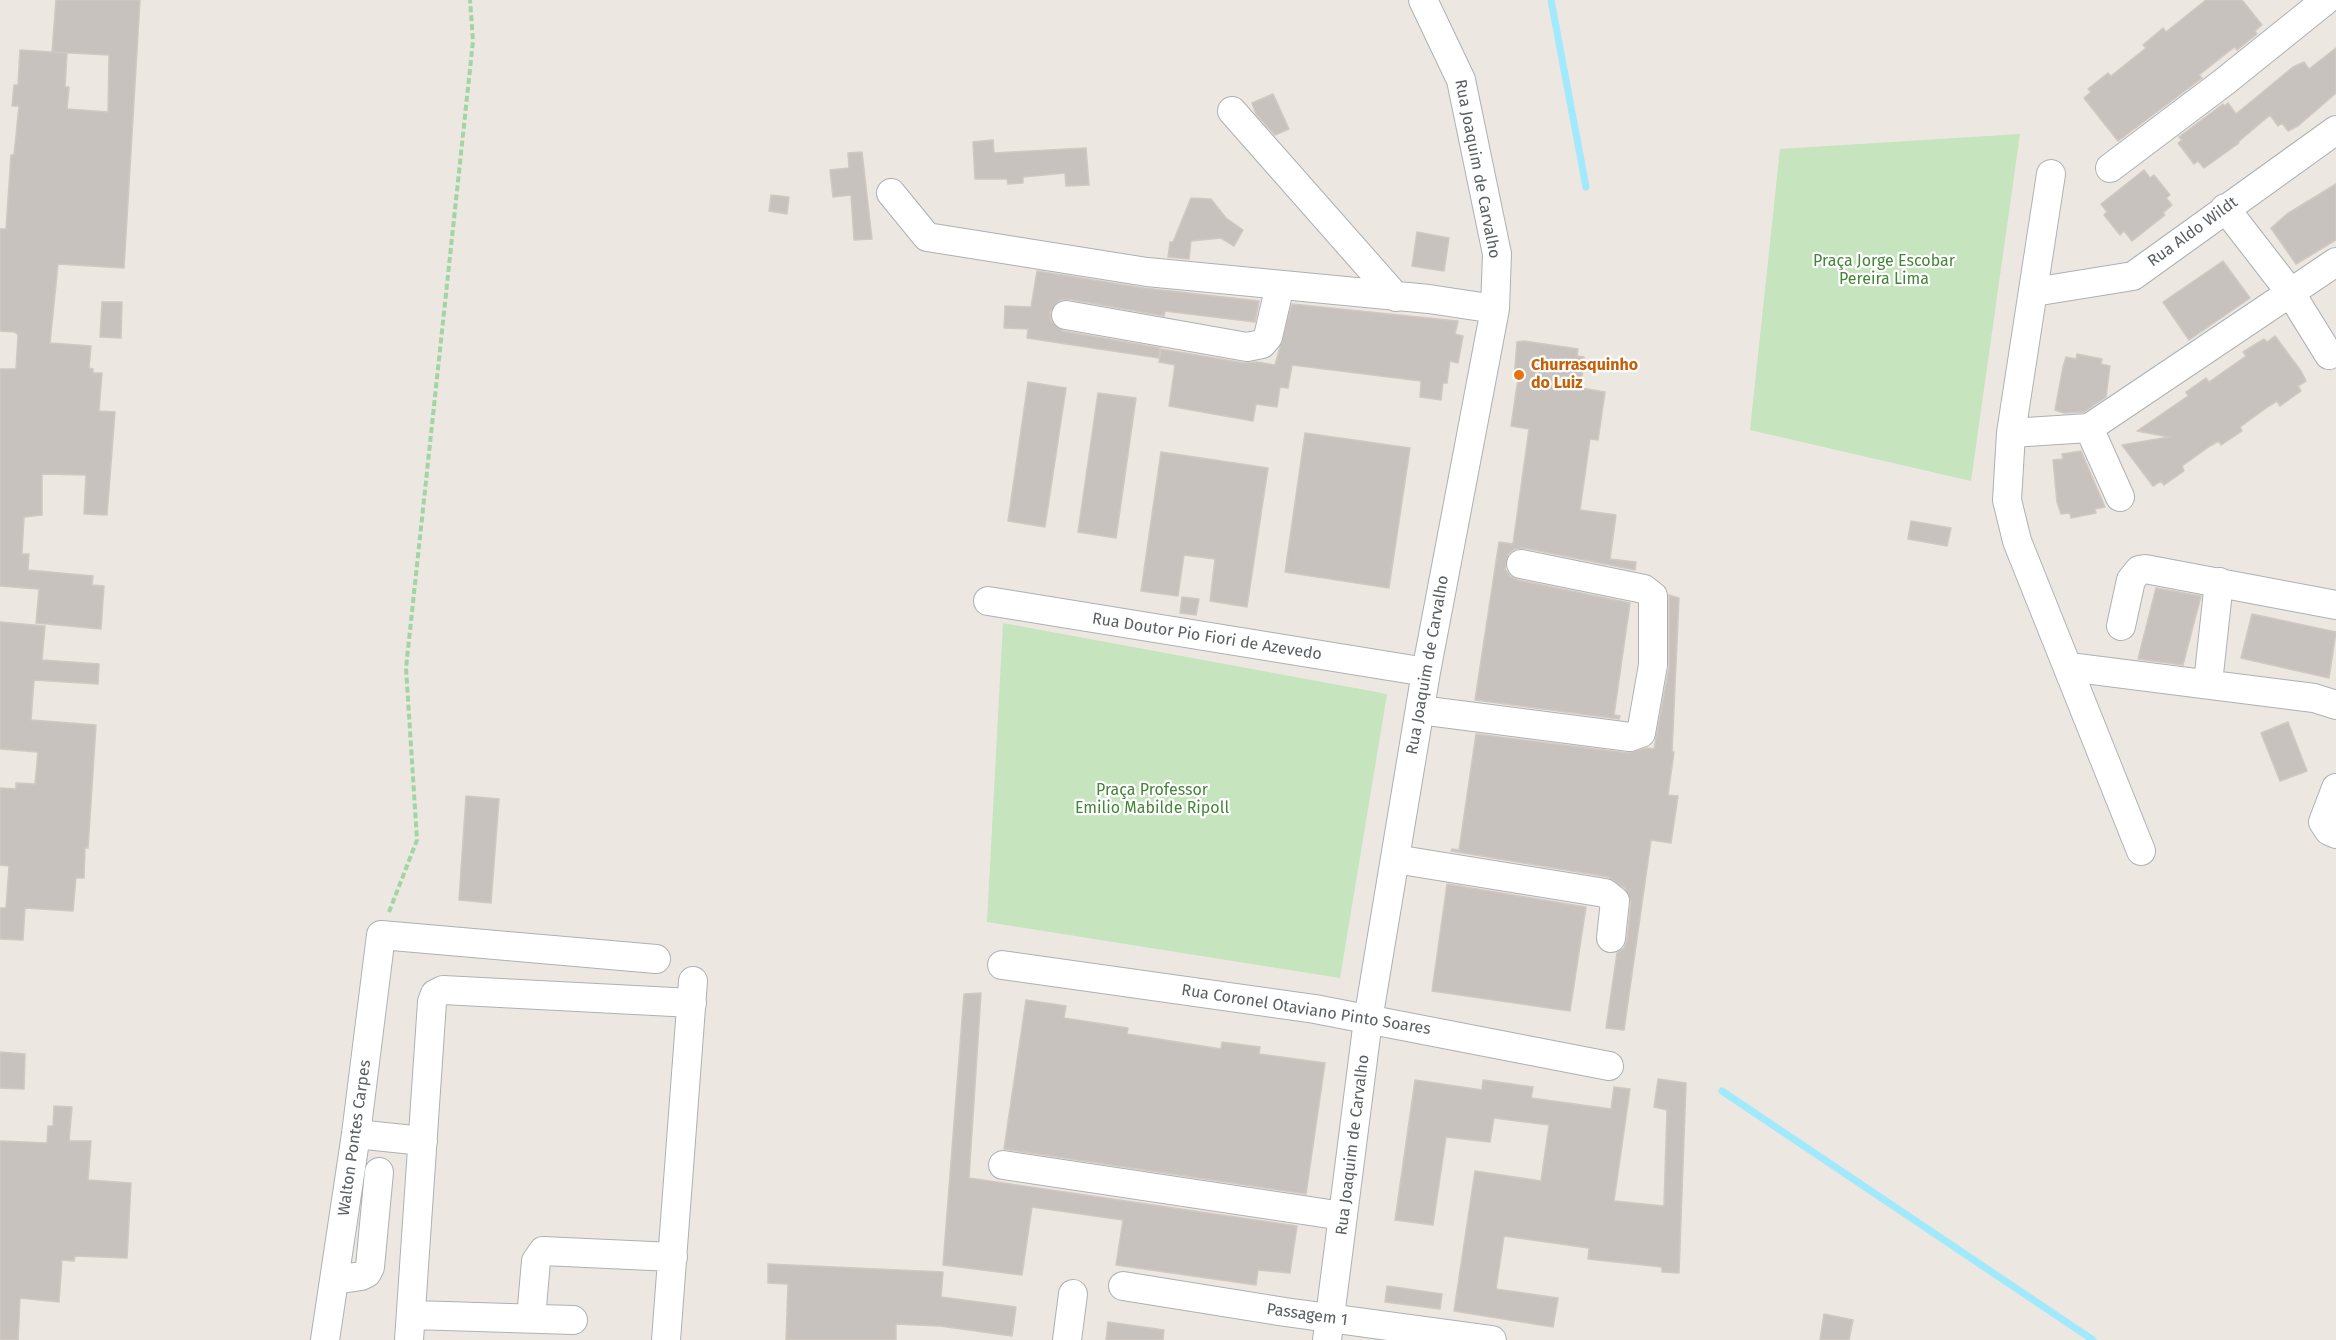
<!DOCTYPE html>
<html>
<head>
<meta charset="utf-8">
<style>
	body { margin:0 }
	canvas { display:block; background:#ece7e1 }
</style>
</head>
<body>
<canvas width="2336" height="1340"></canvas>
<script>
const ctx = document.querySelector('canvas').getContext('2d');
ctx.lineJoin = 'round';
function fill(path, color) {
  ctx.fillStyle = color;
  ctx.fill(path, 'evenodd');
}
function shape(rows) {
  const path = new Path2D();
  for (const r of rows) {
    path.moveTo(r[0], r[1]);
    for (let i = 2; i < r.length; i += 2) path.lineTo(r[i], r[i + 1]);
  }
  return path;
}
function stroke(path, color, width, dash) {
  ctx.strokeStyle = color;
  ctx.lineWidth = width;
  ctx.lineCap = dash ? 'butt' : 'round';
  ctx.setLineDash(dash || []);
  ctx.stroke(path);
}
function write(font, color, halo, rows, align = 'center') {
  ctx.font = font + ' "Fira Sans",sans-serif';
  ctx.lineWidth = 4.5;
  ctx.setLineDash([]);
  ctx.textBaseline = 'middle';
  ctx.strokeStyle = halo;
  ctx.fillStyle = color;
  for (const [text, x, y, turn = 0] of rows) {
    ctx.save();
    ctx.translate(x, y);
    ctx.rotate((+turn || 0) * Math.PI / 180);
    ctx.textAlign = isNaN(turn) ? turn : align;
    if (halo) ctx.strokeText(text, 0, 0);
    ctx.fillText(text, 0, 0);
    ctx.restore();
  }
}
const green = shape([
	[2020,134,1971,481,1750,430,1780,149],
	[1003,623,1387,694,1340,978,987,922]
]);
const stream = shape([
	[1551,0,1586,187],
	[1722,1091,2093,1340]
]);
const building = shape([
	[56,0,140,0,124,268,58,264,50,343,91,346,89,368,93,369,93,373,102,373,99,411,115,412,107,515,84,514,86,475,42,474,42,515,24,517,22,554,29,554,28,570,93,576,92,585,104,586,101,629,36,623,39,589,0,586,0,369,16,369,18,335,15,332,0,331,0,229,6,229,11,155,14,155,19,106,12,106,14,85,18,85,20,50,67,53,65,87,69,87,67,109,108,112,109,55,52,52,56,0],
	[2206,0,2242,0,2262,25,2255,31,2257,34,2237,50,2235,47,2228,52,2199,75,2202,78,2118,141,2084,98,2091,92,2088,89,2108,73,2111,76,2146,48,2143,45,2163,28,2166,32,2206,0],
	[2336,48,2336,93,2298,126,2288,131,2282,123,2278,126,2270,115,2238,142,2239,143,2204,168,2198,161,2194,164,2178,143,2182,140,2179,137,2223,104,2225,106,2228,103,2236,114,2293,67,2304,62,2309,69,2336,48],
	[1273,94,1289,129,1275,135,1256,114,1252,103,1273,94],
	[993,140,994,153,1086,148,1089,185,1066,186,1065,173,1023,177,1023,183,1008,184,1007,179,975,179,973,142,993,140],
	[862,152,872,239,854,240,851,195,833,197,830,170,849,168,848,153,862,152],
	[2144,170,2150,178,2154,175,2170,195,2166,198,2172,205,2163,213,2165,215,2132,241,2124,231,2120,235,2104,215,2107,212,2101,204,2144,170],
	[2336,184,2336,240,2296,264,2271,228,2287,214,2336,184],
	[771,195,789,197,787,214,769,211,771,195],
	[1191,198,1211,199,1226,218,1243,230,1234,246,1221,238,1191,241,1189,259,1168,257,1170,242,1173,242,1191,198],
	[1417,232,1449,238,1444,271,1412,266,1417,232],
	[2223,261,2250,298,2189,340,2163,302,2223,261],
	[1037,271,1144,288,1259,301,1255,322,1165,311,1164,316,1068,299,1060,300,1050,312,1051,321,1063,331,1160,348,1159,358,1027,338,1028,329,1004,328,1005,306,1031,307,1037,271],
	[102,302,122,302,121,338,100,337,102,302],
	[1292,304,1458,321,1455,334,1463,336,1458,363,1450,361,1447,383,1443,383,1441,400,1420,397,1421,381,1292,365,1288,388,1280,387,1277,407,1256,404,1253,421,1169,406,1175,365,1159,362,1161,349,1244,363,1257,362,1275,365,1292,304],
	[2275,336,2301,371,2306,381,2298,386,2301,391,2280,406,2277,401,2269,406,2240,427,2242,431,2221,445,2219,441,2210,446,2182,466,2184,471,2164,485,2161,481,2153,486,2122,445,2169,437,2137,431,2188,396,2186,392,2206,378,2209,382,2246,356,2243,352,2264,339,2267,342,2275,336],
	[1524,341,1578,349,1577,356,1584,357,1581,388,1605,392,1598,440,1590,439,1580,510,1616,515,1610,559,1636,562,1635,570,1524,548,1515,549,1508,554,1505,569,1510,576,1518,580,1630,603,1614,715,1620,716,1619,719,1475,700,1499,542,1513,544,1529,429,1511,426,1518,379,1514,378,1517,342,1524,341],
	[2077,354,2102,359,2101,364,2110,366,2106,397,2094,405,2092,402,2093,406,2084,412,2064,413,2055,410,2063,367,2066,357,2076,359,2077,354],
	[1028,382,1066,388,1045,527,1008,521,1028,382],
	[1098,393,1136,398,1116,538,1078,532,1098,393],
	[1305,433,1410,448,1389,588,1285,572,1305,433],
	[2081,451,2105,507,2095,509,2096,513,2071,518,2070,513,2061,514,2057,502,2053,460,2063,459,2062,454,2081,451],
	[1161,452,1268,468,1247,607,1210,601,1215,559,1184,555,1178,596,1141,591,1161,452],
	[1911,521,1951,528,1947,546,1908,539,1911,521],
	[2156,588,2201,596,2183,665,2138,659,2156,588],
	[1669,595,1679,598,1672,752,1674,752,1668,795,1678,796,1671,843,1651,840,1624,1030,1606,1028,1617,953,1624,948,1627,940,1631,902,1625,888,1608,877,1451,851,1452,849,1459,850,1476,734,1628,753,1647,748,1654,749,1669,668,1669,595],
	[1182,597,1199,599,1196,615,1180,613,1182,597],
	[2252,614,2336,632,2329,678,2241,658,2252,614],
	[0,622,45,626,42,660,99,664,98,684,34,680,31,720,96,725,88,848,85,848,84,878,76,878,73,911,25,908,23,940,0,939,0,908,6,908,9,866,0,865,0,788,16,789,16,783,35,784,38,752,0,749,0,622],
	[2288,722,2307,771,2280,781,2261,733,2288,722],
	[466,796,499,799,491,903,459,900,466,796],
	[1447,884,1586,907,1570,1011,1432,991,1447,884],
	[981,993,969,1178,1297,1226,1290,1273,1258,1270,1256,1285,1116,1265,1123,1220,1032,1207,1022,1275,943,1265,964,994,981,993],
	[1026,1000,1066,1006,1064,1018,1128,1028,1127,1034,1221,1049,1222,1042,1260,1047,1259,1054,1325,1063,1306,1194,1004,1149,1026,1000],
	[0,1052,25,1054,24,1089,0,1088,0,1052],
	[1658,1079,1686,1083,1679,1273,1662,1272,1662,1267,1588,1259,1589,1248,1504,1236,1496,1289,1558,1298,1553,1327,1454,1311,1475,1171,1541,1181,1549,1125,1494,1118,1490,1142,1446,1137,1433,1225,1395,1220,1415,1080,1482,1090,1483,1080,1533,1087,1531,1098,1611,1109,1614,1087,1630,1089,1614,1201,1664,1206,1667,1110,1654,1107,1658,1079],
	[54,1106,72,1107,69,1141,91,1141,88,1180,131,1183,127,1258,75,1256,74,1261,62,1260,59,1302,20,1298,18,1340,0,1340,0,1141,47,1143,48,1126,53,1126,54,1106],
	[768,1264,943,1272,941,1297,1016,1307,1012,1336,940,1326,896,1324,896,1340,786,1340,788,1284,768,1283,768,1264],
	[1387,1286,1442,1294,1440,1309,1385,1302,1387,1286],
	[1824,1314,1853,1320,1849,1340,1820,1340,1824,1314],
	[1108,1322,1164,1330,1163,1340,1106,1340,1108,1322]
]);
const path = shape([
	[389,912,417,840,406,668,473,41,470,0]
]);
const minor = shape([
	[1232,111,1396,297],
	[2110,168,2224,82,2326,0],
	[2051,174,2011,433,2007,500,2017,541,2141,851],
	[891,193,927,237,1147,272,1429,299,1495,309],
	[2225,208,2290,292,2329,355],
	[2034,292,2133,276,2336,130],
	[1066,315,1247,347,1262,344,1268,337,1280,285],
	[2089,428,2120,497],
	[2011,433,2089,428,2336,262],
	[988,601,1426,672],
	[2121,626,2131,580,2139,570,2145,569,2336,605],
	[2069,667,2314,698,2336,705],
	[2208,683,2219,582],
	[1420,710,1630,737,1641,733,1653,665,1653,596,1644,589,1521,564],
	[2336,788,2323,822,2329,831,2336,834],
	[1395,859,1605,893,1615,901,1611,938],
	[1002,965,1315,1009,1609,1066],
	[356,1134,423,1141],
	[1003,1165,1343,1216],
	[335,1280,361,1276,367,1273,370,1267,379,1172],
	[1123,1286,1285,1312,1492,1340],
	[413,1315,573,1320],
	[531,1318,536,1261,543,1251,673,1257],
	[325,1340,356,1134,381,935,656,959],
	[409,1340,432,1002,435,994,443,990,692,1003],
	[666,1340,693,981],
	[1067,1340,1073,1294],
	[1327,1340,1368,1020,1426,672,1495,309,1497,254,1461,80,1423,0]
]);
const markers = [
	[1519,375,6,"#e8710a"]
];
const streetNames = [
	["Rua Joaquim de Carvalho",1477,169,79],
	["Rua Aldo Wildt",2193,232,-36],
	["Rua Doutor Pio Fiori de Azevedo",1207,637,9],
	["Rua Joaquim de Carvalho",1428,665,-80],
	["Rua Coronel Otaviano Pinto Soares",1306,1010,9],
	["Walton Pontes Carpes",355,1138,-82],
	["Rua Joaquim de Carvalho",1353,1145,-83],
	["Passagem 1",1307,1315,8]
];
const parkNames = [
	["Praça Jorge Escobar",1884,262],
	["Pereira Lima",1884,280],
	["Praça Professor",1152,791],
	["Emilio Mabilde Ripoll",1152,809]
];
const foodNames = [
	["Churrasquinho",1531,366],
	["do Luiz",1531,384]
];
fill(green, '#c6e4be');
stroke(stream, '#a1e9fd', 7);
fill(building, '#c8c2be');
stroke(building, '#d1c8c0', 1.5);
stroke(minor, '#adb1b4', 30);
stroke(path, '#a1d5a3', 4, [6, 3]);
stroke(minor, '#fff', 28);
for (const [x, y, r, color] of markers) {
  const dot = new Path2D();
  dot.arc(x, y, r, 0, 2 * Math.PI);
  ctx.fillStyle = color;
  ctx.fill(dot);
  stroke(dot, '#fff', 2);
}
write('16px', '#5a5f62', '#fff', streetNames);
write('16px', '#448437', '#fff', parkNames);
write('bold 16px', '#c56008', '#fff', foodNames, 'left');
</script>
</body>
</html>
